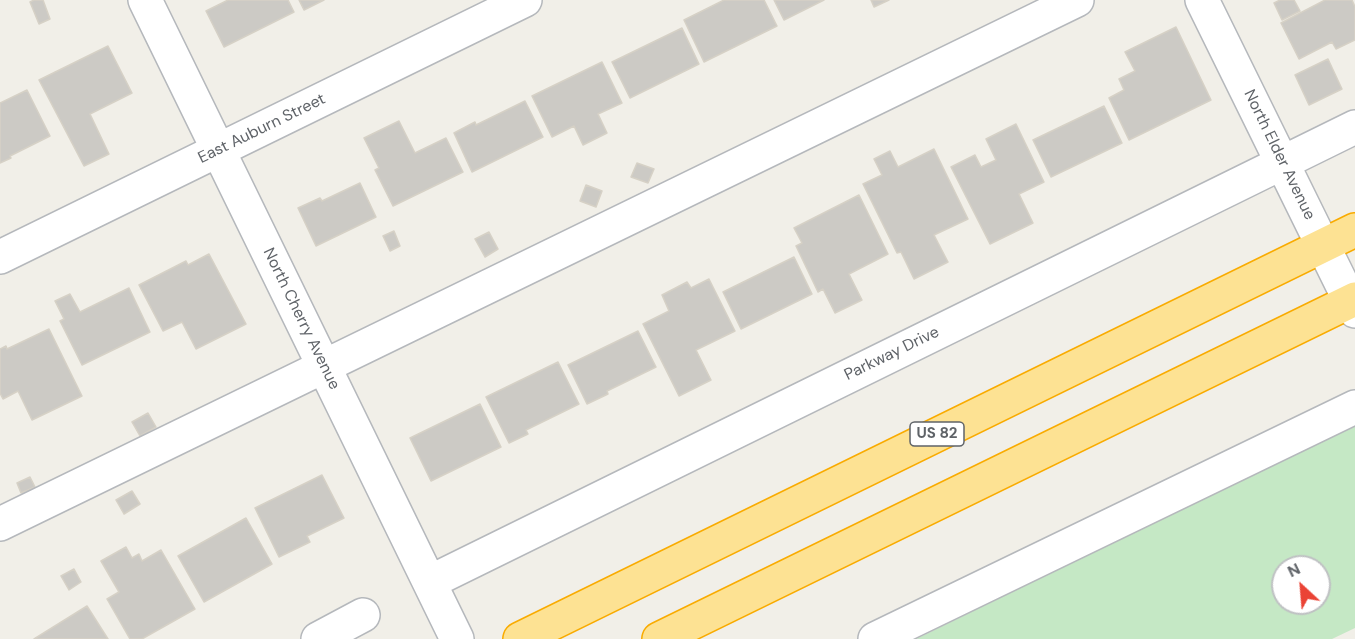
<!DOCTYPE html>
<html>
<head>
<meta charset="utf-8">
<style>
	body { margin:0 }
	#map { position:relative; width:1355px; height:639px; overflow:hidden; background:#f1efe8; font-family:"DM Sans",sans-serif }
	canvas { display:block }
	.north { position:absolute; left:1271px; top:555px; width:60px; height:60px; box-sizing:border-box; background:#fff; border:2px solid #bfc1c3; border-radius:50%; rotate:334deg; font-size:16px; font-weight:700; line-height:24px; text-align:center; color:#5f6368 }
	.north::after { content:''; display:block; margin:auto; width:21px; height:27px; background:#ea4335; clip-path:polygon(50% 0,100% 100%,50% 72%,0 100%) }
</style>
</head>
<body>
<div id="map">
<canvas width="1355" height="639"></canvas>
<div class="north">N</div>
</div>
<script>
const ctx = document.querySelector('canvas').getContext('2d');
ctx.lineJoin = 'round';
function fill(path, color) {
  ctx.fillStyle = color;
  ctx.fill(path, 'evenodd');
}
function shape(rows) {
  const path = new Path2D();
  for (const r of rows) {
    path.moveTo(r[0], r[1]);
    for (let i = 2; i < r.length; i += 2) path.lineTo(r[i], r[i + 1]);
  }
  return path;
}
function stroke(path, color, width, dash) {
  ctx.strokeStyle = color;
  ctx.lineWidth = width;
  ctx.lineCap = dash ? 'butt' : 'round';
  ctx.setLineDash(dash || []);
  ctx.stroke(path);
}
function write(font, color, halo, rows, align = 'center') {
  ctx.font = font + ' "DM Sans",sans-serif';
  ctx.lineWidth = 4.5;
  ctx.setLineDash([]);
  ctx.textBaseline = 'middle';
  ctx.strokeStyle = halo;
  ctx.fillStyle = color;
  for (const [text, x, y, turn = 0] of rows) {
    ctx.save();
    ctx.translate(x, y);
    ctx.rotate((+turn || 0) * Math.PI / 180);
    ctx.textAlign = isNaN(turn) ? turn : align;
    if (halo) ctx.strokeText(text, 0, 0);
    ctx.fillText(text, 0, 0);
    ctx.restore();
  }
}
const green = shape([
	[1355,424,1355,628,1332,639,916,639],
	[1283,567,1319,567,1319,603,1283,603]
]);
const building = shape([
	[34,0,43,0,50,19,39,24,30,2,34,0],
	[228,0,288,0,294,12,224,47,206,11,228,0],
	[299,0,324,0,304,10,299,0],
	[724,0,764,0,777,26,704,62,684,20,724,0],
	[774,0,824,0,784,20,774,0],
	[871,0,889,0,874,7,871,0],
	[1280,0,1294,0,1300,11,1282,20,1274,3,1280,0],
	[1325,0,1352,0,1355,7,1355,40,1336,49,1332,42,1299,59,1281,23,1325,0],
	[1176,27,1211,100,1129,140,1109,98,1124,90,1119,79,1135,71,1125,52,1176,27],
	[682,28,699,64,630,98,612,62,682,28],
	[108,46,132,93,90,114,109,154,84,166,39,80,108,46],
	[1328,59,1342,89,1309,105,1295,75,1328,59],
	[602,62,622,103,598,114,607,133,583,145,574,126,552,137,532,96,602,62],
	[27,90,50,136,10,156,11,158,0,163,0,103,27,90],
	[525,101,543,137,472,172,454,133,475,122,476,125,525,101],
	[1104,106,1122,143,1051,177,1033,140,1104,106],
	[399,121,415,153,446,138,463,172,393,206,375,170,379,168,364,138,399,121],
	[1016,124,1044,182,1019,194,1033,223,990,244,951,167,975,155,981,167,996,160,986,139,1016,124],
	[934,149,968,219,934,235,948,262,914,279,901,252,897,253,863,184,882,175,874,159,890,151,898,167,934,149],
	[637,163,654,169,648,183,631,177,637,163],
	[360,183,376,217,316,246,298,208,320,198,322,201,360,183],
	[586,185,602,191,596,207,580,201,586,185],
	[859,195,888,254,849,274,862,300,835,313,823,289,818,292,796,246,802,243,794,228,859,195],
	[394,231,400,246,390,251,383,236,394,231],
	[489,232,498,249,485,257,475,239,489,232],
	[209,254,246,324,196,349,182,322,163,331,139,285,186,261,188,265,209,254],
	[794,257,812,294,741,329,723,292,794,257],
	[709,279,735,331,696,350,711,380,679,396,643,324,669,311,662,295,687,282,691,288,709,279],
	[129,288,150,332,82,365,60,321,64,319,55,301,70,294,80,312,129,288],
	[49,329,82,396,32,420,18,391,3,399,0,393,0,349,6,346,7,349,49,329],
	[638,331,656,367,607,391,608,394,587,404,568,365,638,331],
	[558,362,579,404,526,430,528,434,509,443,486,397,558,362],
	[480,404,501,447,431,481,410,438,480,404],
	[148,413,156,427,140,436,132,422,148,413],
	[322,475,344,518,307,536,310,542,279,557,255,508,322,475],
	[30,477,35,487,21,493,17,483,30,477],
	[132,491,140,504,124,514,116,500,132,491],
	[246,518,272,564,204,602,178,556,246,518],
	[126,547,132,558,139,554,142,561,161,550,195,609,142,639,130,639,107,599,119,592,101,561,126,547],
	[74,569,81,582,69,590,61,576,74,569],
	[87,606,108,639,34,639,87,606]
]);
const minor = shape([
	[145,0,457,639],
	[1202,0,1355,311],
	[0,257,525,0],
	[0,524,1077,0],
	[430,582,1355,127],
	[318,639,363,615],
	[875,639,1355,407]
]);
const highway = shape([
	[520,639,1355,230],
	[659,639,1355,299]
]);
const shields = [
	[937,434,54]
];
const shieldNames = [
	["US 82",937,434]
];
const streetNames = [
	["East Auburn Street",262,129,-26],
	["North Elder Avenue",1279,155,64],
	["North Cherry Avenue",301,319,64],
	["Parkway Drive",892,354,-26]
];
fill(green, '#c5e8c5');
fill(building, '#cccac5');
stroke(building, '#d6d1c6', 1.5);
stroke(minor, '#b5b8bc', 36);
stroke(highway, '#f9ab00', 36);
stroke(minor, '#fff', 33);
stroke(highway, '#fde293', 33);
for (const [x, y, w] of shields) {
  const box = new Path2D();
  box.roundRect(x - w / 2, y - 12, w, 24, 4.5);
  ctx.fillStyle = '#fff';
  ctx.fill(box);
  stroke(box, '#5f6368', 1.5);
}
write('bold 15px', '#5f6368', null, shieldNames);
write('16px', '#5f6368', '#fff', streetNames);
</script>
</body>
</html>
